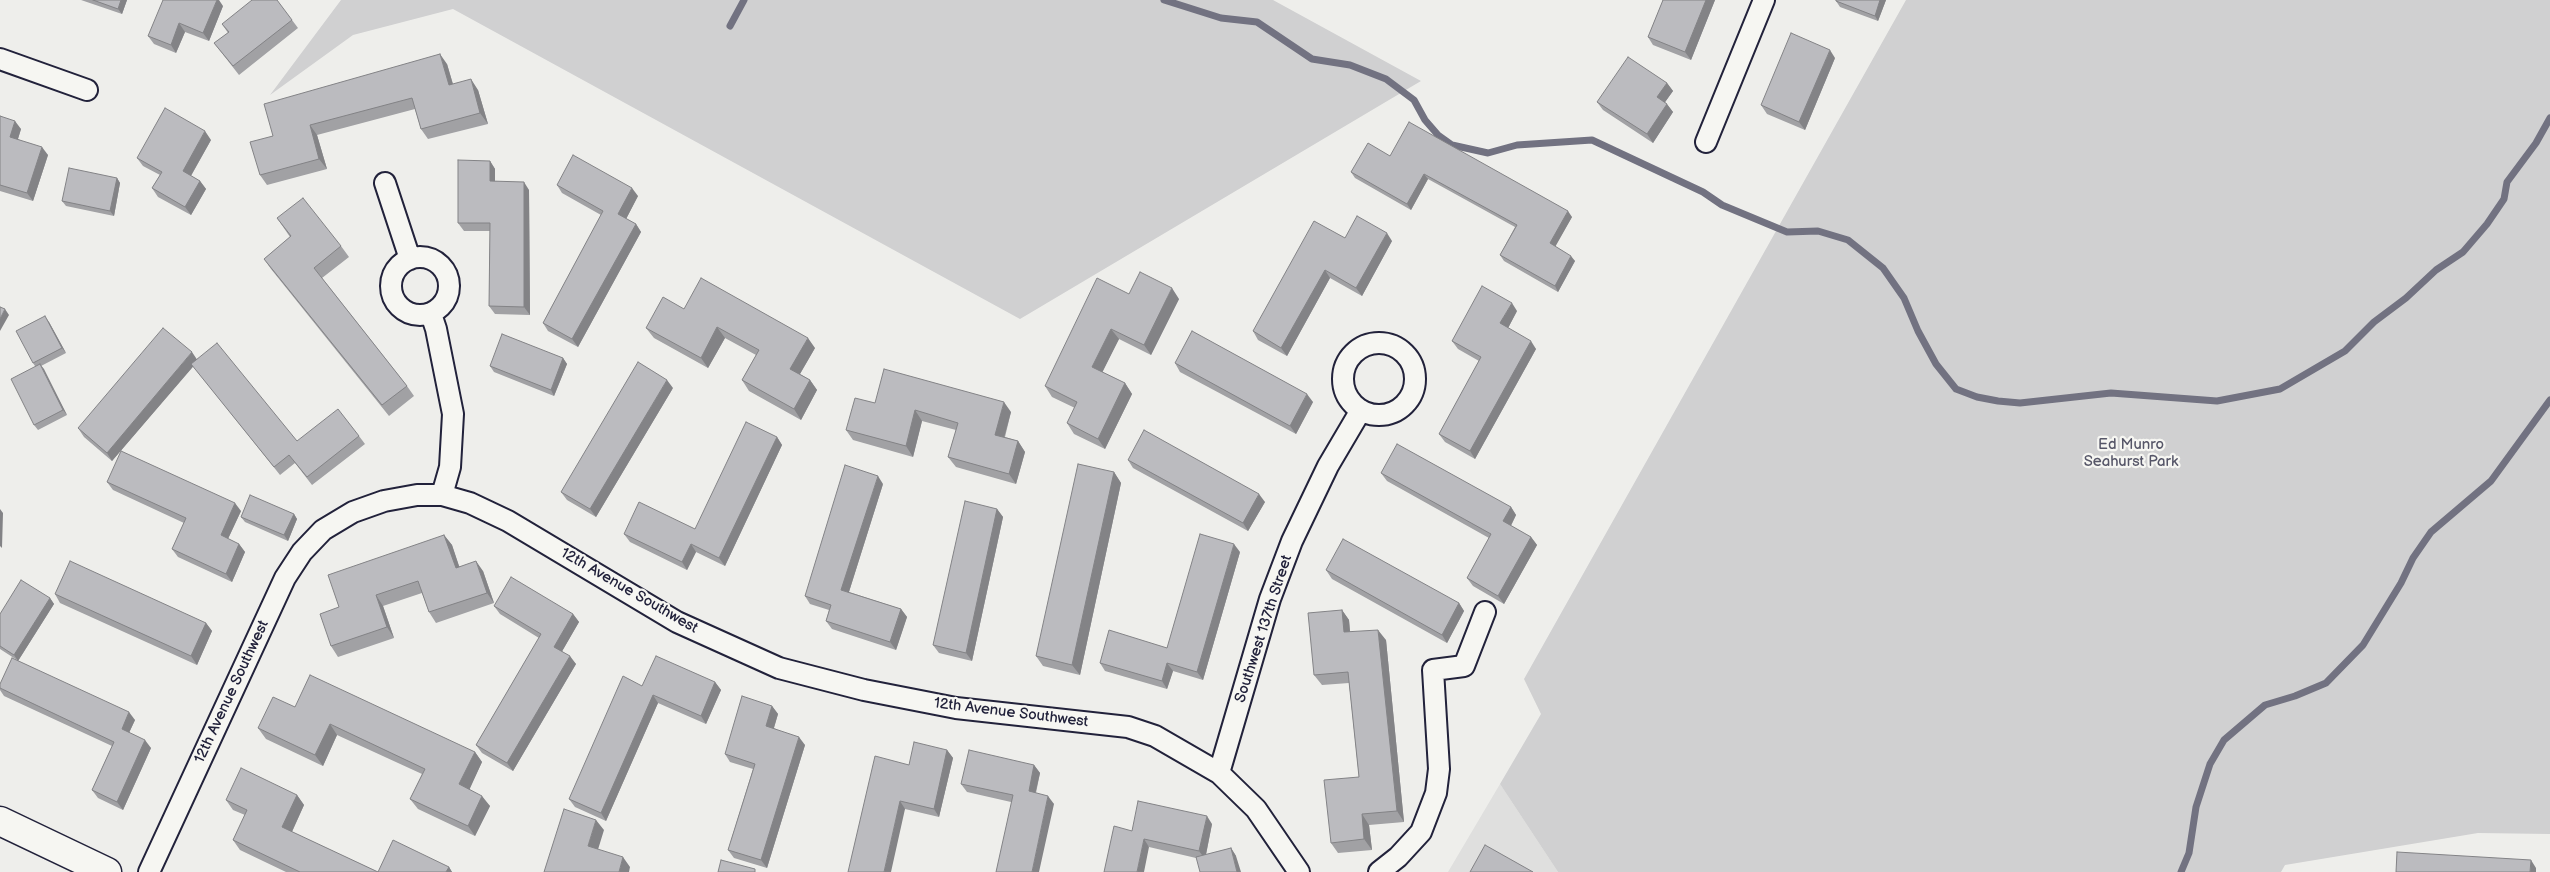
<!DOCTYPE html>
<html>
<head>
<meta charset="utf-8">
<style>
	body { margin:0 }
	canvas { display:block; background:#eeeeeb }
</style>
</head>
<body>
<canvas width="2550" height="872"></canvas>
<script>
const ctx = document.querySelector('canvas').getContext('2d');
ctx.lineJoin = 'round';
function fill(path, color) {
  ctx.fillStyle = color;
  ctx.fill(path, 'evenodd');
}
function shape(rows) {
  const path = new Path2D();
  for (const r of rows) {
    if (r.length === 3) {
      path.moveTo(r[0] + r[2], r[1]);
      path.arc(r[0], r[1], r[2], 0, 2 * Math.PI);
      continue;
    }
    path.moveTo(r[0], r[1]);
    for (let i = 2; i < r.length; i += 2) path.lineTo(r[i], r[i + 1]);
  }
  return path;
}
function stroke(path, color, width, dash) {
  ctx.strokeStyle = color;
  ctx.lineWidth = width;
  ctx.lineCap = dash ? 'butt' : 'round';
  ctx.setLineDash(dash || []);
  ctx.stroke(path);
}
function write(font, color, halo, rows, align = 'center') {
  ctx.font = font + ' "Balsamiq Sans",sans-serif';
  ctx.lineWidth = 4.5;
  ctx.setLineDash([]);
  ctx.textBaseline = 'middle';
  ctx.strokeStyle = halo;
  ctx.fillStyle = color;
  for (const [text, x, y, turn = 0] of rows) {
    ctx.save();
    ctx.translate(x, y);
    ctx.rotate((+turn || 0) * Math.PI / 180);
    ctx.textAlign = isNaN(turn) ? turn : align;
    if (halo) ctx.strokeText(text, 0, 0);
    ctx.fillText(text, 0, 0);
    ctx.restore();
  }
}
const built = shape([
	[1500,784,1558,872,1448,872]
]);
const green = shape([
	[341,0,1273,0,1421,81,1020,319,453,9,353,35,270,95],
	[1906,0,2550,0,2550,834,2478,833,2285,865,2281,872,1558,872,1500,784,1541,714,1524,679]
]);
const stream = shape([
	[1164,0,1221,18,1257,22,1312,59,1350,65,1386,79,1414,100,1425,120,1438,135,1452,145,1488,153,1517,145,1592,140,1703,192,1722,205,1787,232,1818,231,1848,240,1883,268,1904,298,1918,331,1936,364,1956,389,1977,397,1998,401,2020,403,2111,393,2217,401,2280,389,2345,351,2374,322,2406,298,2436,270,2463,252,2487,224,2504,199,2507,182,2536,143,2550,118],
	[730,26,744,0],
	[2181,872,2189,853,2196,807,2210,764,2224,740,2265,705,2295,696,2326,683,2363,645,2401,583,2413,558,2431,532,2491,481,2550,400]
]);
const minor = shape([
	[0,59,87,90],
	[1706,142,1764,0],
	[385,183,410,259],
	[420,286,29],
	[431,314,436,329,453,414,450,467,442,495],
	[1379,379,36],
	[1219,773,1270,599,1292,541,1328,466,1361,410],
	[149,872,285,578,302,552,323,530,353,512,384,501,417,495,442,495,470,503,508,521,677,622,779,668,864,690,956,708,1128,727,1155,736,1219,773,1256,809,1299,872],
	[1379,872,1398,857,1421,832,1436,793,1439,769,1433,670,1464,666,1485,612]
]);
const secondary = shape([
	[0,821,107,872]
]);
const wall = shape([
	[81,0,127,0,122,14],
	[1663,0,1715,0,1691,60,1653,45,1648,37],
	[1886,0,1878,21,1840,7,1836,1],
	[223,6,209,41,185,32,176,53,154,44,148,36],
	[292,20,298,28,239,75,214,43,228,33,222,24],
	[1835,58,1805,130,1767,114,1761,105],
	[447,64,453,84,478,90,488,124,428,139,421,129,415,109,317,135,327,169,267,185,260,175,273,136],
	[1667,83,1673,91,1665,102,1673,112,1653,143,1603,110,1597,102],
	[0,116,21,129,18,139,48,155,33,201,0,191],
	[211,140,191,176,200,181,206,189,191,215,158,197,152,188,160,175,143,166,137,158],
	[1390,156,1572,217,1555,246,1575,261,1558,292,1504,261,1500,255,1515,227,1428,179,1411,210,1355,178,1351,172],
	[490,161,495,169,495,181,529,190,530,315,495,314,489,306,490,231,464,231,458,223],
	[117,178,120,183,114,216,66,206,62,201],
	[557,185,638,196,626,219,636,224,641,232,578,347,548,331,543,323,601,215,562,193],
	[277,218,341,246,349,257,322,278,407,386,414,396,389,416,271,269,264,259,290,237],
	[1345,238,1392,241,1362,296,1330,278,1287,356,1258,340,1253,331],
	[1129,294,1179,299,1151,355,1119,339,1102,372,1125,383,1132,394,1105,449,1074,434,1067,423,1075,408,1052,397,1045,386],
	[684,309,815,348,800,374,810,380,817,390,801,420,749,391,742,380,756,355,725,338,708,368,654,338,646,328],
	[1517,311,1508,328,1536,349,1475,459,1445,442,1439,434,1479,361,1458,349,1452,341],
	[49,322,66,353,41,366,67,415,38,430,34,425,35,366,33,363],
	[563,358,567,364,554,396,494,372,490,366],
	[197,359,297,441,359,436,365,444,312,485,295,463,280,475,193,366,112,461,84,437,78,428],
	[1175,363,1313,402,1296,434,1180,372],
	[673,388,596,517,567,500,561,492],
	[875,403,1011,412,1005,437,1018,441,1025,452,1016,484,956,467,948,457,956,430,922,421,913,457,853,440,846,430],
	[777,437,782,445,725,566,696,552,687,570,630,542,624,534,695,529],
	[1128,460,1265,502,1248,531,1133,468],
	[1114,472,1121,483,1080,675,1043,666,1036,656],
	[1381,473,1511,507,1516,515,1511,526,1531,537,1537,545,1504,604,1473,586,1467,578,1489,538,1387,481],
	[107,482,241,511,228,539,239,544,245,552,232,582,178,557,172,549,184,523,113,490],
	[883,484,849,592,901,609,907,617,896,650,832,629,826,621,829,610,810,604,805,596],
	[997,509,1003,517,972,661,939,653,933,645],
	[294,514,297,519,288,541,245,522,241,517],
	[444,535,452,545,459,566,483,571,494,603,436,623,429,612,422,593,383,606,394,638,338,657,331,646,339,607],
	[1240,552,1203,680,1173,671,1167,689,1105,671,1100,663,1167,648],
	[1326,570,1459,603,1464,611,1447,643,1332,579],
	[55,594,206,623,212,631,197,665,60,603],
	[50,598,54,604,18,661,135,720,129,733,151,748,123,810,98,798,92,790,112,746,4,696,0,690,0,684,17,660,0,649,0,614],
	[494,606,573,614,579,622,562,651,576,664,513,771,482,753,476,745,539,638,500,614],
	[1342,610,1349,620,1350,632,1386,640,1404,822,1369,825,1372,850,1338,853,1331,843,1359,777,1349,683,1322,685,1314,675],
	[715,682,721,690,706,724,658,703,606,821,575,807,569,799,642,686],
	[772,706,778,714,774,728,805,745,767,868,734,858,728,850,753,769,730,762,725,754],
	[295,707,475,752,482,762,469,789,490,806,475,836,418,809,410,799,422,774,337,735,323,766,266,739,258,728],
	[947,750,953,758,939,817,905,809,848,872,909,765],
	[1034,765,1040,773,1036,793,1054,804,1011,802,967,792,961,784],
	[297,795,304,805,292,832,378,872,449,867,452,872,286,872,240,850,233,840,245,815,233,810,226,800],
	[1212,824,1206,855,1231,848,1236,856,1196,858,1149,847,1132,831]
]);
const shadedWall = shape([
	[121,0,127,0,122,14,118,9],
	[217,0,219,0,223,6,209,41,203,33],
	[1706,0,1715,0,1691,60,1685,52],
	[1880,0,1886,0,1878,21,1875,16],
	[179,23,185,32,176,53,171,45],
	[1830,50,1835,58,1805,130,1799,122],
	[440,54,447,64,456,95,449,85],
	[471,79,478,90,488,124,480,113],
	[1667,83,1673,91,1663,105,1657,97],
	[1667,104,1673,112,1653,143,1647,134],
	[15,121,21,129,16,145,10,137],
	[310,125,317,135,327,169,319,159],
	[205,131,211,140,189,179,183,171],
	[42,147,48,155,33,201,27,193],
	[490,161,495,169,495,189,490,181],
	[1424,174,1428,179,1411,210,1407,204],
	[117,178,120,183,114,216,110,211],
	[200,181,206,189,191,215,185,207],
	[524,182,529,190,530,315,524,307],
	[632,188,638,196,624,223,618,214],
	[1568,211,1572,217,1554,249,1550,243],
	[636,224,641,232,578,347,572,339],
	[1387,233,1392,241,1362,296,1356,288],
	[1571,256,1575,261,1558,292,1555,286],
	[1325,270,1330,278,1287,356,1281,348],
	[1172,288,1179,299,1151,355,1144,345],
	[1512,303,1517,311,1506,332,1500,323],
	[5,309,9,315,0,331,0,319],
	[45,316,49,322,66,353,62,348],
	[717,327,725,338,708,368,701,358],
	[1111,329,1119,339,1100,377,1092,367],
	[808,338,815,348,797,379,790,369],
	[1531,341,1536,349,1475,459,1470,451],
	[192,352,198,361,112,461,107,453],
	[563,358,567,364,554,396,551,390],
	[40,364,44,369,67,415,63,410],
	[667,380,673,388,596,517,590,509],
	[810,380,817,390,801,420,794,409],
	[1125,383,1132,394,1105,449,1098,439],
	[1307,394,1313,402,1296,434,1290,426],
	[1004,402,1011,412,1002,445,995,435],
	[915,410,922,421,913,457,906,446],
	[777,437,782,445,725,566,719,558],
	[1018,441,1025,452,1016,484,1009,474],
	[1114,472,1121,483,1080,675,1072,665],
	[878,476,883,484,847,598,841,590],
	[1259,494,1265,502,1248,531,1243,523],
	[235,503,241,511,226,543,221,535],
	[1511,507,1516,515,1509,529,1503,521],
	[0,509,3,513,2,548,0,546],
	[997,509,1003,517,972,661,966,653],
	[294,514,297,519,288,541,284,535],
	[444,535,452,545,463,578,456,568],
	[1531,537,1537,545,1504,604,1498,596],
	[239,544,245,552,232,582,226,574],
	[691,544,696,552,687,570,682,562],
	[1234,544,1240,552,1203,680,1197,672],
	[476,561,483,571,494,603,487,593],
	[376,595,383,606,394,638,387,627],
	[50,598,54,604,18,661,14,655],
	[1459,603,1464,611,1447,643,1442,635],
	[901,609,907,617,896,650,890,642],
	[1342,610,1349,620,1351,643,1344,632],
	[573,614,579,622,560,655,554,647],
	[206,623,212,631,197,665,191,656],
	[1378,630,1386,640,1404,822,1397,811],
	[570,656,576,664,513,771,507,763],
	[1167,663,1173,671,1167,689,1162,681],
	[715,682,721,690,706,724,701,716],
	[653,695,658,703,606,821,601,813],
	[772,706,778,714,772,734,766,726],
	[129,712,135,720,127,737,122,729],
	[330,724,337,735,323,766,315,755],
	[799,737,805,745,767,868,761,860],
	[145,740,151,748,123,810,117,802],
	[947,750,953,758,939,817,934,809],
	[475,752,482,762,467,795,459,784],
	[1034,765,1040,773,1034,799,1029,791],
	[297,795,304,805,289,838,282,827],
	[482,796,490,806,475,836,468,826],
	[1048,796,1054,804,1039,872,1032,872],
	[900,801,905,809,891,872,884,872],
	[1362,814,1369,825,1372,850,1364,839],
	[1207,816,1212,824,1205,859,1199,851],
	[596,820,604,830,596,856,588,846],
	[1144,839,1149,847,1144,872,1137,872],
	[1231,848,1236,856,1241,872,1237,872],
	[623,857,630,867,629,872,619,872],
	[2531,860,2536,868,2536,872,2530,872],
	[449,867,452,872,446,872]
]);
const building = shape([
	[93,0,121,0,118,9,93,0],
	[163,0,217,0,203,33,179,23,171,45,148,36,163,0],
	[252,0,277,0,292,20,233,66,214,43,229,32,222,24,252,0],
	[1663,0,1706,0,1685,52,1648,37,1663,0],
	[1836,0,1880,0,1875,16,1836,1,1836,0],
	[1791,33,1830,50,1799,122,1761,105,1791,33],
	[440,54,449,85,471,79,480,113,421,129,412,98,310,125,319,159,260,175,250,142,273,136,264,104,440,54],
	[1628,57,1667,83,1657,97,1667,104,1647,134,1597,102,1628,57],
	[165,108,205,131,183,171,200,181,185,207,152,188,162,172,137,158,165,108],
	[0,116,15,121,10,137,42,147,27,193,0,185,0,116],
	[1409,122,1568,211,1550,243,1571,256,1555,286,1500,255,1517,225,1424,174,1407,204,1351,172,1368,143,1390,156,1409,122],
	[573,155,632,188,618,214,636,224,572,339,543,323,603,211,557,185,573,155],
	[458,160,490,161,490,181,524,182,524,307,489,306,490,223,458,223,458,160],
	[69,168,117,178,110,211,62,201,69,168],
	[303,198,341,246,314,268,407,386,382,405,264,259,291,236,277,218,303,198],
	[1357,216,1387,233,1356,288,1325,270,1281,348,1253,331,1314,221,1345,238,1357,216],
	[1140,272,1172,288,1144,345,1111,329,1092,367,1125,383,1098,439,1067,423,1077,402,1045,386,1097,278,1129,294,1140,272],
	[701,278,808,338,790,369,810,380,794,409,742,380,759,350,717,327,701,358,646,328,663,297,684,309,701,278],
	[1482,286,1512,303,1500,323,1531,341,1470,451,1439,434,1481,357,1452,341,1482,286],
	[0,307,5,309,0,319,0,307],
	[45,316,62,348,33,363,16,331,45,316],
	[163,328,192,352,107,453,78,428,163,328],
	[1192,331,1307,394,1290,426,1175,363,1192,331],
	[502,334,563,358,551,390,490,366,502,334],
	[217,343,297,441,338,409,359,436,307,477,289,455,274,467,191,364,217,343],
	[638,362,667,380,590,509,561,492,638,362],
	[40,364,63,410,34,425,11,379,40,364],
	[884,369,1004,402,995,435,1018,441,1009,474,948,457,958,423,915,410,906,446,846,430,855,398,875,403,884,369],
	[746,422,777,437,719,558,691,544,682,562,624,534,639,502,695,529,746,422],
	[1144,430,1259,494,1243,523,1128,460,1144,430],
	[1397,444,1511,507,1503,521,1531,537,1498,596,1467,578,1491,534,1381,473,1397,444],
	[121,451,235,503,221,535,239,544,226,574,172,549,186,518,107,482,121,451],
	[1078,464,1114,472,1072,665,1036,656,1078,464],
	[845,465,878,476,841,590,901,609,890,642,826,621,831,605,805,596,845,465],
	[250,495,294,514,284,535,241,517,250,495],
	[965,501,997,509,966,653,933,645,965,501],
	[1200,534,1234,544,1197,672,1167,663,1162,681,1100,663,1109,630,1167,648,1200,534],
	[444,535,456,568,476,561,487,593,429,612,418,581,376,595,387,627,331,646,320,614,339,607,328,575,444,535],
	[1343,539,1459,603,1442,635,1326,570,1343,539],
	[70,561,206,623,191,656,55,594,70,561],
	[511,577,573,614,554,647,570,656,507,763,476,745,541,634,494,606,511,577],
	[21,580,50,598,14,655,0,646,0,614,21,580],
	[1342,610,1344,632,1378,630,1397,811,1362,814,1364,839,1331,843,1324,780,1359,777,1348,672,1314,675,1308,613,1342,610],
	[656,656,715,682,701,716,653,695,601,813,569,799,623,676,642,686,656,656],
	[12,658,129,712,122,729,145,740,117,802,92,790,114,742,0,688,0,684,12,658],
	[310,675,475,752,459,784,482,796,468,826,410,799,425,769,330,724,315,755,258,728,273,697,295,707,310,675],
	[742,696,772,706,766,726,799,737,761,860,728,850,755,764,725,754,742,696],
	[914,742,947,750,934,809,900,801,884,872,848,872,875,756,909,765,914,742],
	[969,750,1034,765,1029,791,1048,796,1032,872,996,872,1013,795,961,784,969,750],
	[241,768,297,795,282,827,378,872,393,840,449,867,446,872,300,872,233,840,247,810,226,800,241,768],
	[1138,801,1207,816,1199,851,1144,839,1137,872,1104,872,1114,826,1132,831,1138,801],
	[564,809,596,820,588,846,623,857,619,872,544,872,564,809],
	[1485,845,1533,872,1470,872,1485,845],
	[1231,848,1237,872,1200,872,1196,857,1231,848],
	[2397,852,2531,860,2530,872,2396,872,2397,852],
	[721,860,755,869,755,872,718,872,721,860]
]);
const parkNames = [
	["Ed Munro",2131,445],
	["Seahurst Park",2131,462]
];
const streetNames = [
	["12th Avenue Southwest",629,591,30],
	["Southwest 137th Street",1264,629,-72],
	["12th Avenue Southwest",232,692,-65],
	["12th Avenue Southwest",1011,713,7]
];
fill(built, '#dfdfde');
fill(green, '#d0d0d1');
stroke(stream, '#727281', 7);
stroke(minor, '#22223b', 24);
stroke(secondary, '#22223b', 31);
stroke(minor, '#f6f6f2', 20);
stroke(secondary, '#f6f6f2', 28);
fill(wall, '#a1a1a4');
fill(shadedWall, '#838386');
fill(building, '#bbbbbf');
stroke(building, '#838386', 1);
write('15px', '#565668', '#f6f6f2', parkNames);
write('15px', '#22223b', '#f6f6f2', streetNames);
</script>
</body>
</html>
